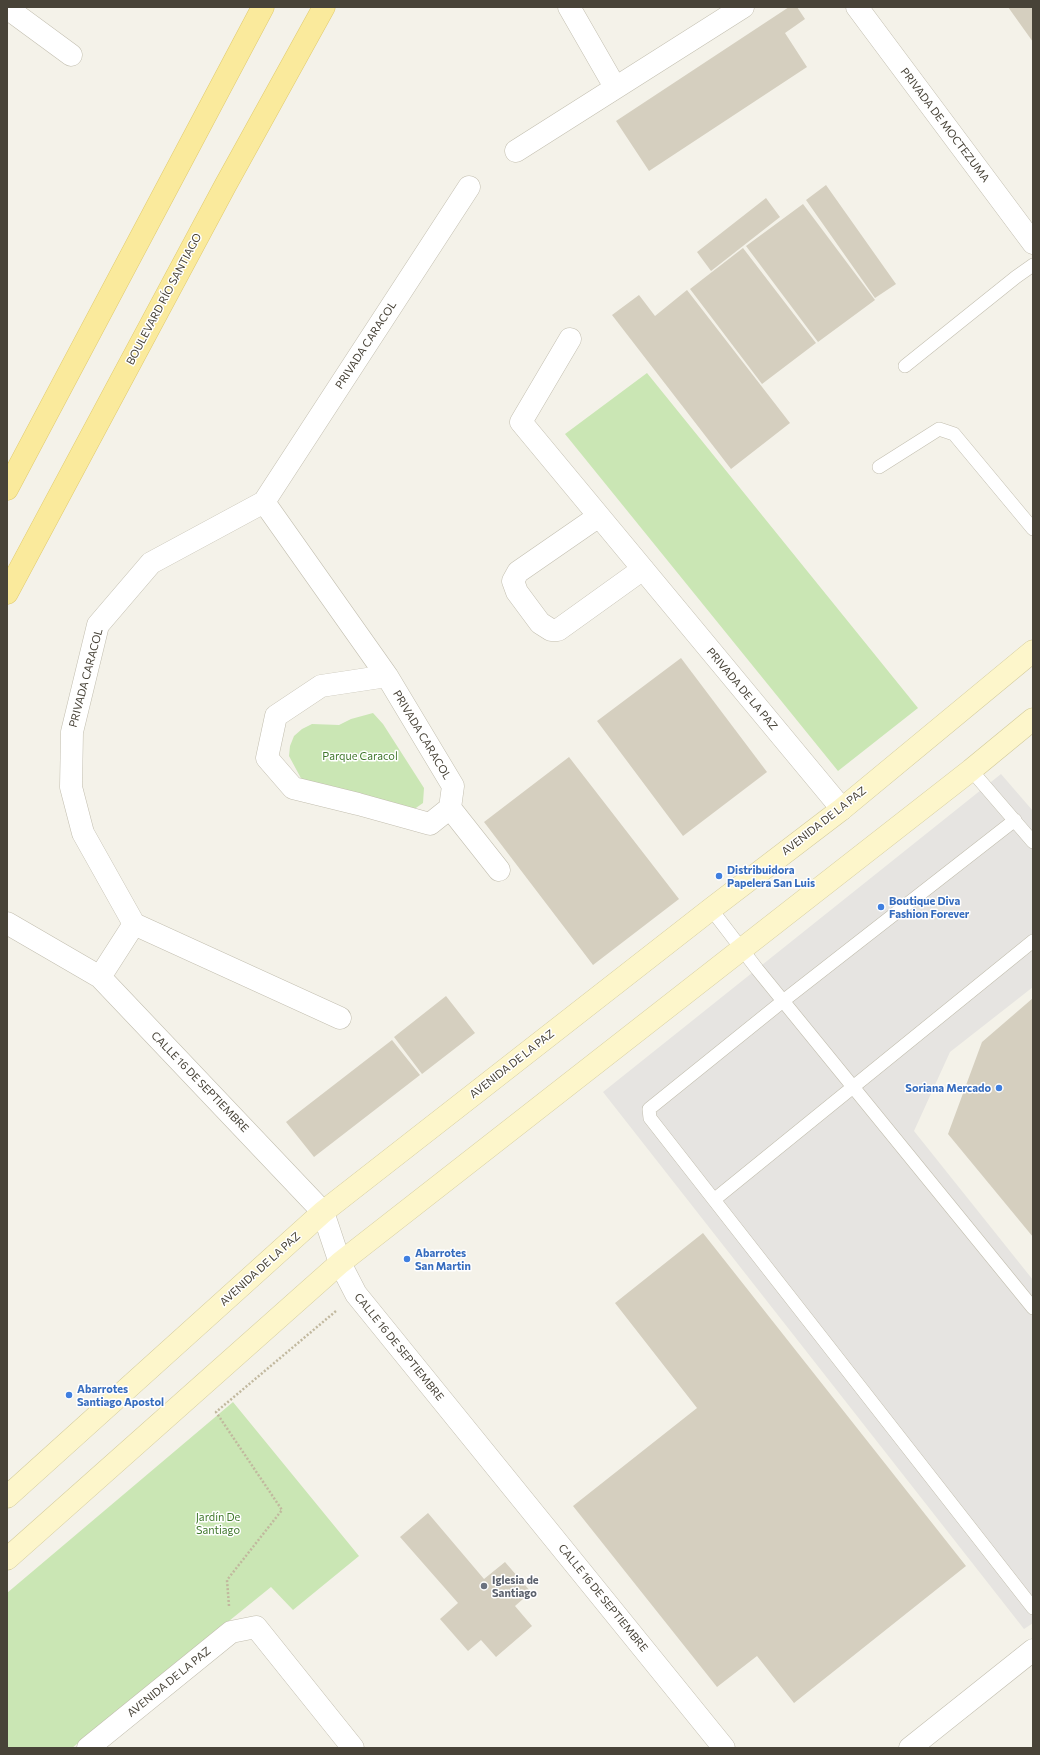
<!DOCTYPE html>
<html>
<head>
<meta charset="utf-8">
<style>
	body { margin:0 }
	#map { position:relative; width:1040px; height:1755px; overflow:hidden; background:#f4f2e9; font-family:Commissioner,sans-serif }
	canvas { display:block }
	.frame { position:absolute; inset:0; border:8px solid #484338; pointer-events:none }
</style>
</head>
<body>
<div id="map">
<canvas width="1040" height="1755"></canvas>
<div class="frame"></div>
</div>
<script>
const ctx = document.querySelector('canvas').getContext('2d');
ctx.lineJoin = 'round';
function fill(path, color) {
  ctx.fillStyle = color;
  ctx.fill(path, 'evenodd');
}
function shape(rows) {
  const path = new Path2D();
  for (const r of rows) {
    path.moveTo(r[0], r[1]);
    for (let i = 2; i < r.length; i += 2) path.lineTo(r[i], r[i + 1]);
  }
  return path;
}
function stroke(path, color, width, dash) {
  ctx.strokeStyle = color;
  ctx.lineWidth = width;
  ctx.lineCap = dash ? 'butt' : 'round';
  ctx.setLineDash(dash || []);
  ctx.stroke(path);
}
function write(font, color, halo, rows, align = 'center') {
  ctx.font = font + ' Commissioner,sans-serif';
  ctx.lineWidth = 3;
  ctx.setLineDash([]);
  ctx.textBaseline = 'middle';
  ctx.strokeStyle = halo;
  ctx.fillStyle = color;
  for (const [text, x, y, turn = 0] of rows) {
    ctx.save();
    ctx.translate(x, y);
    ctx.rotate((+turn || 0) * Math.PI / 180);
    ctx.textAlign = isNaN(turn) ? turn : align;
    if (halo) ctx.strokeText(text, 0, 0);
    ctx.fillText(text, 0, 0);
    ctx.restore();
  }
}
const green = shape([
	[647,373,918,708,838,771,565,434],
	[373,713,383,724,424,788,423,803,413,810,303,782,289,756,290,746,294,736,302,729,312,724,339,725,351,719],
	[233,1402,359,1556,293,1610,271,1587,72,1748,7,1748,7,1593]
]);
const parking = shape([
	[1001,774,1033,811,1033,987,950,1052,914,1131,1033,1280,1033,1623,1024,1629,603,1092]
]);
const building = shape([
	[789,7,797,7,805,19,785,33,807,67,649,171,616,121],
	[1008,7,1033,7,1033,42],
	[826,185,896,284,875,298,806,200],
	[766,198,780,217,711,271,697,252],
	[803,204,875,300,818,342,746,246],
	[743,248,816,343,762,384,690,289],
	[687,290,790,423,731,469,612,315,639,295,655,316],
	[681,658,767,772,683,836,597,721],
	[569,757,679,899,593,965,484,822],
	[446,996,475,1033,422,1074,394,1037],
	[1033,998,1033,1237,948,1134,982,1042],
	[392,1040,420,1075,314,1157,286,1122],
	[703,1233,966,1566,794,1703,757,1656,717,1687,573,1506,697,1408,615,1303],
	[428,1513,484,1579,505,1562,531,1592,515,1606,532,1626,496,1657,481,1640,468,1651,440,1619,458,1603,400,1537]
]);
const path = shape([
	[229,1606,227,1580,282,1510,216,1412,336,1311]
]);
const lane = shape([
	[905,366,1016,277,1033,265],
	[879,467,939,429,954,434,1033,529],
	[971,770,1033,842],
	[1015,820,783,1001,649,1109,650,1118,1033,1608],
	[711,909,757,969,1033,1308],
	[715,1199,1033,941]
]);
const street = shape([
	[569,7,615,87],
	[857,7,1033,243],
	[7,8,71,55],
	[516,151,743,7],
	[570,339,521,422,842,809],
	[264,502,387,676,453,786,450,808,430,824,358,804,293,788,267,758,276,716,321,686,387,676],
	[599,516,518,572,513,581,517,592,540,623,551,630,558,630,643,569],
	[450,808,499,870],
	[7,923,100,977,323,1212,340,1263,356,1294,724,1748],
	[100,977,134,924],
	[340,1018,134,924,83,833,71,787,72,732,98,625,151,563,264,502,469,187],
	[88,1748,231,1632,256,1627,353,1748],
	[910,1748,1033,1650]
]);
const secondary = shape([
	[7,1497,323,1212,711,909,842,809,1033,651],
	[7,1559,340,1263,971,770,1033,719]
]);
const primary = shape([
	[7,489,263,7],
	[7,593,225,186,324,7]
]);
const markers = [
	[719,876,4,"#3f7fe0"],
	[881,907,4,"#3f7fe0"],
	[999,1088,4,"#3f7fe0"],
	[407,1259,4,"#3f7fe0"],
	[69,1395,4,"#3f7fe0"],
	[484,1586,4,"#6b7280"]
];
const streetNames = [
	["PRIVADA DE MOCTEZUMA",945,125,53],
	["BOULEVARD RÍO SANTIAGO",164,299,-62],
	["PRIVADA CARACOL",366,345,-57],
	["PRIVADA CARACOL",86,678,-75],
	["PRIVADA DE LA PAZ",742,689,50],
	["PRIVADA CARACOL",422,735,59],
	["AVENIDA DE LA PAZ",824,821,-38],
	["AVENIDA DE LA PAZ",512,1064,-38],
	["CALLE 16 DE SEPTIEMBRE",200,1082,46],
	["AVENIDA DE LA PAZ",260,1269,-42],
	["CALLE 16 DE SEPTIEMBRE",399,1347,51],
	["CALLE 16 DE SEPTIEMBRE",603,1598,51],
	["AVENIDA DE LA PAZ",169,1682,-39]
];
const parkNames = [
	["Parque Caracol",360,756],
	["Jardín De",218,1517],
	["Santiago",218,1530]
];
const shopNames = [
	["Distribuidora",727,870],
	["Papelera San Luis",727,883],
	["Boutique Diva",889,901],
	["Fashion Forever",889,914],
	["Soriana Mercado",991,1088,"right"],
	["Abarrotes",415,1253],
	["San Martin",415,1266],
	["Abarrotes",77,1389],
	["Santiago Apostol",77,1402]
];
const worshipNames = [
	["Iglesia de",492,1580],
	["Santiago",492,1593]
];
fill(green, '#cae6b4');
fill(parking, '#e6e4e1');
fill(building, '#d5cfbf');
stroke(lane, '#c2beaf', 14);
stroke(street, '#c2beaf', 23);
stroke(secondary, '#d2ca9a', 23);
stroke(primary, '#e0ca6c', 23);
stroke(path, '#c1b89e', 2.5, [2, 2]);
stroke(lane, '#fff', 13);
stroke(street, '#fff', 22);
stroke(secondary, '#fdf6cb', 22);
stroke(primary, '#faea9c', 22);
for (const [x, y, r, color] of markers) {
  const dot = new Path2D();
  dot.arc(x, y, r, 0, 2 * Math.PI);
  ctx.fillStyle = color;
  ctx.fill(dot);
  stroke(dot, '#fff', 1.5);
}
write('11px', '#484338', '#fff', streetNames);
write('11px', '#40782d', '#fff', parkNames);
write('bold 11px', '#366cbe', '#fff', shopNames, 'left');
write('bold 11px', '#5b616d', '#fff', worshipNames, 'left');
</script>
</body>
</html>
